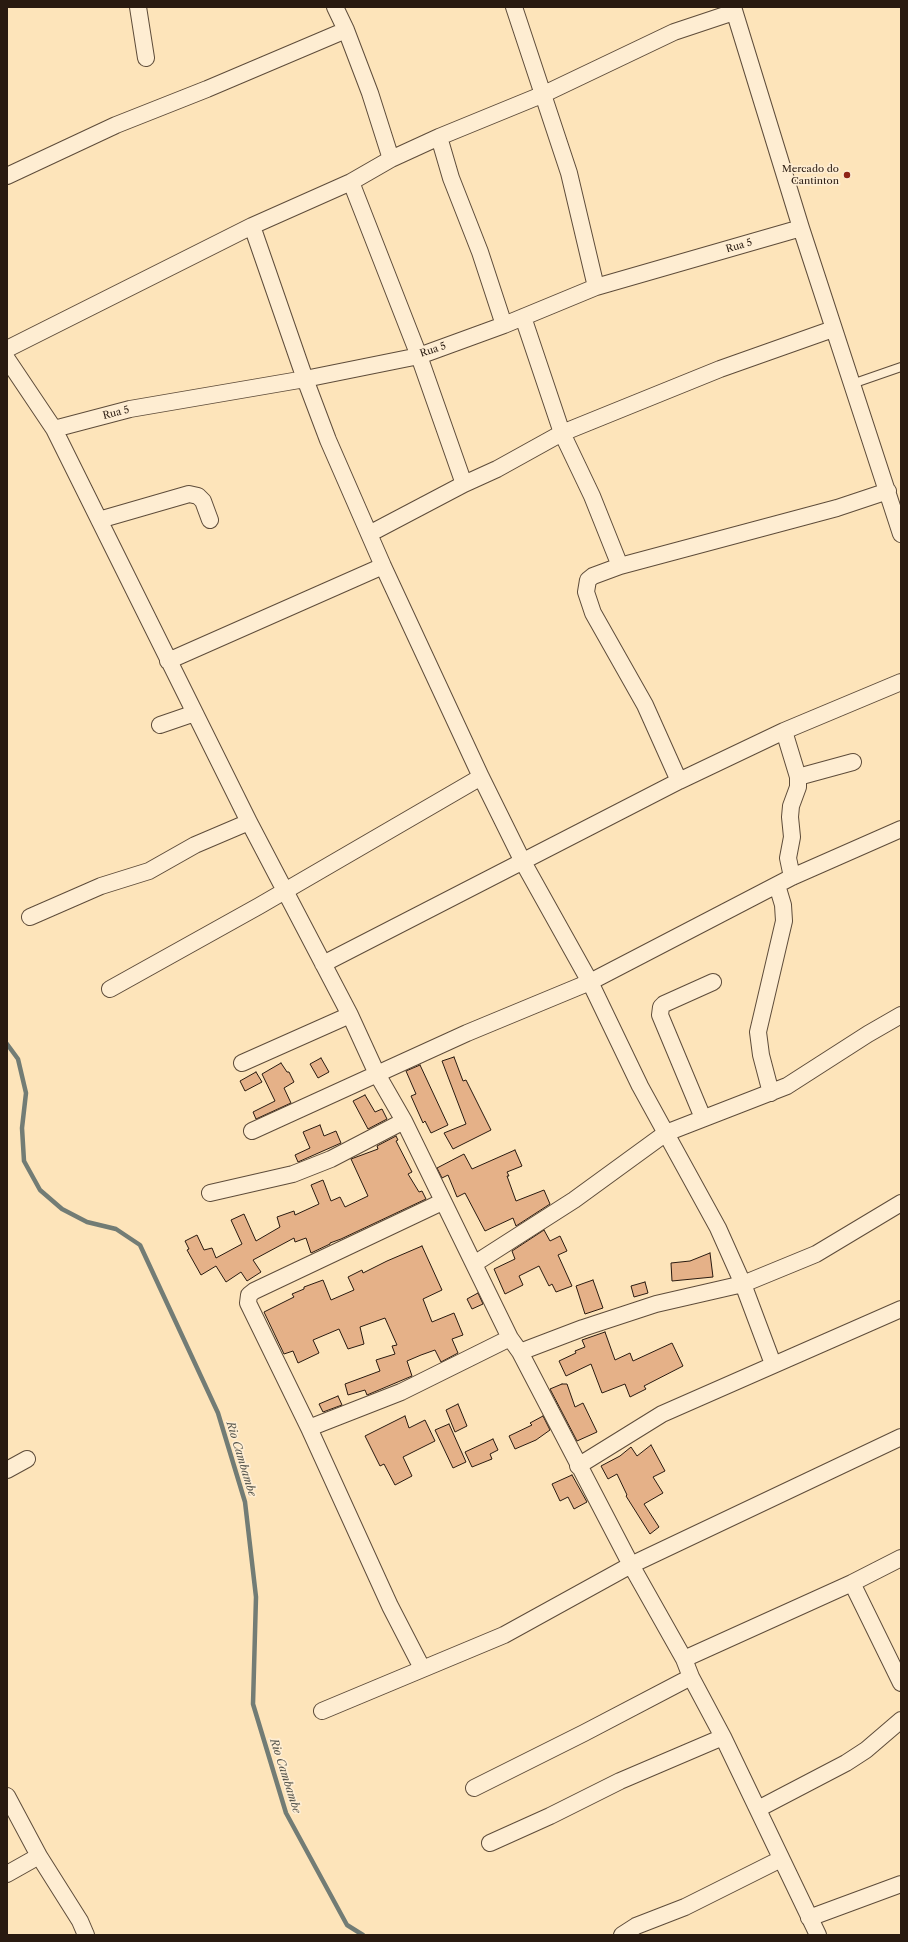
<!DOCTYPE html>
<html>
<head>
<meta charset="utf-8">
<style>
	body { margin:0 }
	#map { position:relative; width:908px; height:1942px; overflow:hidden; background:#fde4ba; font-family:"Libre Caslon Text",serif }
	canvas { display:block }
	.frame { position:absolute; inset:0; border:8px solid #291a10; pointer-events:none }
</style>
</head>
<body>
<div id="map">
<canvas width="908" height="1942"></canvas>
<div class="frame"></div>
</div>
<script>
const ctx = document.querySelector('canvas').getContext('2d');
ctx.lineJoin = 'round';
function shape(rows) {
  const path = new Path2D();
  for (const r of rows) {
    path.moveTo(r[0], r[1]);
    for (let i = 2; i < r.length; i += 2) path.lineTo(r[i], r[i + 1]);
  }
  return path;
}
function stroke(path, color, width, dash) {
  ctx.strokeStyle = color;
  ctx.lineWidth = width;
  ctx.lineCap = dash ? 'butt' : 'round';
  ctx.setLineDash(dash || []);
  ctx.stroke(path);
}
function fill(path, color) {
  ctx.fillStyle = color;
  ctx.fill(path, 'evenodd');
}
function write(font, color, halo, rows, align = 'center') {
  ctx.font = font + ' "Libre Caslon Text",serif';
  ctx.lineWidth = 3.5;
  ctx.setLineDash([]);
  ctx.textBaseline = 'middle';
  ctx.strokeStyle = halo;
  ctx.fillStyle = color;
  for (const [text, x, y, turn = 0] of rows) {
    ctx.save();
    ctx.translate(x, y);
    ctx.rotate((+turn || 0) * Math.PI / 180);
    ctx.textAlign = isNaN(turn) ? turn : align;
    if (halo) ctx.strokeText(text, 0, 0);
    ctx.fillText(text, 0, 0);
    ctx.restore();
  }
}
const stream = shape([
	[7,1044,18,1059,26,1093,22,1128,24,1161,40,1190,62,1209,87,1222,116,1229,140,1245,218,1413,245,1502,256,1597,253,1704,286,1813,347,1925,363,1935]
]);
const building = shape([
	[454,1057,463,1081,466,1080,491,1130,453,1149,444,1133,466,1124,442,1061,454,1057],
	[321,1058,329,1072,318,1078,310,1064,321,1058],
	[281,1063,287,1072,289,1072,294,1082,284,1088,291,1103,256,1119,253,1112,275,1101,262,1074,281,1063],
	[420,1065,448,1125,431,1133,425,1121,423,1123,411,1096,416,1094,406,1071,420,1065],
	[256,1072,262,1082,245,1091,240,1081,256,1072],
	[365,1095,375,1112,382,1109,387,1119,368,1129,353,1101,365,1095],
	[320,1125,324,1136,336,1131,341,1143,298,1162,295,1155,310,1148,303,1132,320,1125],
	[396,1136,398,1140,396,1141,412,1172,408,1174,419,1192,422,1191,426,1199,341,1239,330,1243,330,1244,311,1253,306,1238,295,1242,294,1238,253,1260,261,1272,247,1281,241,1272,226,1282,216,1266,201,1275,187,1250,189,1249,185,1241,197,1235,204,1250,212,1248,216,1258,242,1244,231,1220,244,1214,256,1241,280,1227,277,1217,294,1211,295,1215,319,1204,311,1185,323,1180,331,1201,340,1197,345,1207,368,1196,351,1159,378,1149,377,1146,396,1136],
	[515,1150,522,1166,507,1172,509,1176,507,1176,516,1201,544,1190,550,1204,516,1226,513,1218,485,1231,465,1193,457,1197,448,1175,442,1178,437,1168,464,1154,472,1169,515,1150],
	[544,1230,550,1241,560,1236,567,1251,558,1255,572,1286,556,1292,552,1284,549,1286,539,1266,519,1276,523,1285,505,1294,494,1269,515,1259,512,1251,544,1230],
	[422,1246,442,1290,423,1299,432,1322,454,1313,463,1335,452,1339,458,1353,441,1362,435,1350,421,1355,407,1361,412,1376,367,1395,365,1390,348,1395,345,1384,380,1371,376,1360,395,1354,392,1346,397,1345,385,1318,360,1327,364,1344,348,1349,339,1329,313,1340,319,1353,298,1363,293,1351,284,1354,264,1312,294,1297,292,1294,304,1289,304,1287,323,1280,331,1300,354,1290,348,1277,362,1270,363,1273,387,1261,422,1246],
	[710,1253,713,1277,672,1281,671,1263,690,1261,710,1253],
	[593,1280,603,1308,585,1314,576,1286,593,1280],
	[645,1282,648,1293,634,1297,631,1286,645,1282],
	[478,1293,483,1304,472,1309,467,1299,478,1293],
	[605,1332,615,1360,630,1353,633,1361,672,1343,683,1366,644,1386,646,1389,630,1397,625,1384,602,1393,591,1364,566,1376,559,1361,576,1353,575,1351,585,1347,582,1340,605,1332],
	[562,1384,567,1384,575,1407,583,1403,597,1432,577,1441,550,1389,562,1384],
	[338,1396,342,1405,323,1412,319,1404,338,1396],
	[458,1404,467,1426,455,1432,446,1410,458,1404],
	[405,1416,409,1428,425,1420,435,1441,403,1457,412,1476,395,1485,384,1464,380,1466,365,1436,405,1416],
	[543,1416,550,1430,536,1440,515,1449,509,1436,532,1425,530,1423,543,1416],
	[449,1424,466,1462,453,1468,435,1430,449,1424],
	[493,1439,498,1450,490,1454,492,1459,472,1467,465,1452,493,1439],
	[651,1445,665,1471,653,1477,663,1493,644,1504,659,1527,650,1534,626,1496,627,1495,617,1474,608,1479,601,1466,620,1456,631,1447,637,1456,651,1445],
	[572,1475,587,1502,574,1509,568,1497,560,1501,552,1484,572,1475]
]);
const lane = shape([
	[852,384,901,367]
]);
const street = shape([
	[138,7,146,58],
	[335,7,346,30,370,93,391,159],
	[514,7,569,173,596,287],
	[733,7,801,228,901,534],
	[439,137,451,178,480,252,504,325],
	[7,176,116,125,207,89,346,30],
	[351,182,419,356,464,484],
	[252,226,305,379,328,440,383,566,481,777,523,862,590,982,640,1086,718,1228,743,1284,773,1364],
	[523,317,562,433,592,496,620,566],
	[7,349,252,226,351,182,391,159,439,137,544,94,674,32,734,12],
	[7,359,54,429,249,822,350,1015,377,1074,404,1121,510,1338,520,1352,631,1565,684,1659,691,1677,723,1737,818,1935],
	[54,429,130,409,305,379,419,356,504,325,596,287,801,228],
	[99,520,189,494,198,496,203,501,210,520],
	[369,534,464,484,497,469,562,433,720,369,833,329],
	[168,661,383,566],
	[160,725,195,713],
	[784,731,798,777,798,787,791,806,790,817,792,837,788,858,792,877],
	[798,777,853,762],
	[679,781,645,705,593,613,586,592,588,580,593,576,620,566,837,508,888,491],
	[30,917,101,886,149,871,195,845,249,822],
	[323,964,679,781,784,731,901,682],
	[110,989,259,906,481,777],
	[242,1063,350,1015],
	[771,1093,761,1055,758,1032,784,921,783,905,777,885],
	[703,1118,660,1015,661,1007,664,1004,713,982],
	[252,1131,467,1033,590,982,792,877,901,829],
	[210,1193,293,1174,331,1159,404,1121],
	[474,1264,574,1200,666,1133,787,1086,868,1034,901,1015],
	[520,1352,583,1328,656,1304,743,1284,816,1254,901,1203],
	[309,1428,401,1392,510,1338],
	[578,1466,662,1414,901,1309],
	[7,1470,27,1459],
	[852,1583,901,1683],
	[684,1659,852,1583,901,1558],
	[422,1668,390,1606,309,1428,248,1303,249,1295,254,1291,442,1202],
	[322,1711,504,1635,631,1565,901,1437],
	[474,1788,584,1733,691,1677],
	[7,1796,39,1856,80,1921,86,1935],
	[758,1809,846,1763,866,1750,901,1720],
	[490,1843,550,1816,620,1781,723,1737],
	[7,1874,39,1856],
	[809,1918,901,1884],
	[622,1935,636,1926,685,1907,781,1859]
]);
const markers = [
	[847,175,4,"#8f2418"]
];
const poiNames = [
	["Mercado do",839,169],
	["Cantinton",839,181]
];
const streetNames = [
	["Rua 5",739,246,-16],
	["Rua 5",433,350,-19],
	["Rua 5",116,413,-14]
];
const waterNames = [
	["Rio Cambambe",241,1459,73],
	["Rio Cambambe",285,1776,72]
];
stroke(stream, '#727c75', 4.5);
fill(building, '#e5b188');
stroke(building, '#291a10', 1);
stroke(lane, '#5e4c3a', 10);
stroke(street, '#5e4c3a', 18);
stroke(lane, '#feedd2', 8);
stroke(street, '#feedd2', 16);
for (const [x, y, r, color] of markers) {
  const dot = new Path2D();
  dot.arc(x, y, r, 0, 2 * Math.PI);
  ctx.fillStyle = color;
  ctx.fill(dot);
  stroke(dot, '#feedd2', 1.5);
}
write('10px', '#291a10', '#feedd2', poiNames, 'right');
write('10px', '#291a10', '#feedd2', streetNames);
write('italic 11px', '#53534b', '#feedd2', waterNames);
</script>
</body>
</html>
